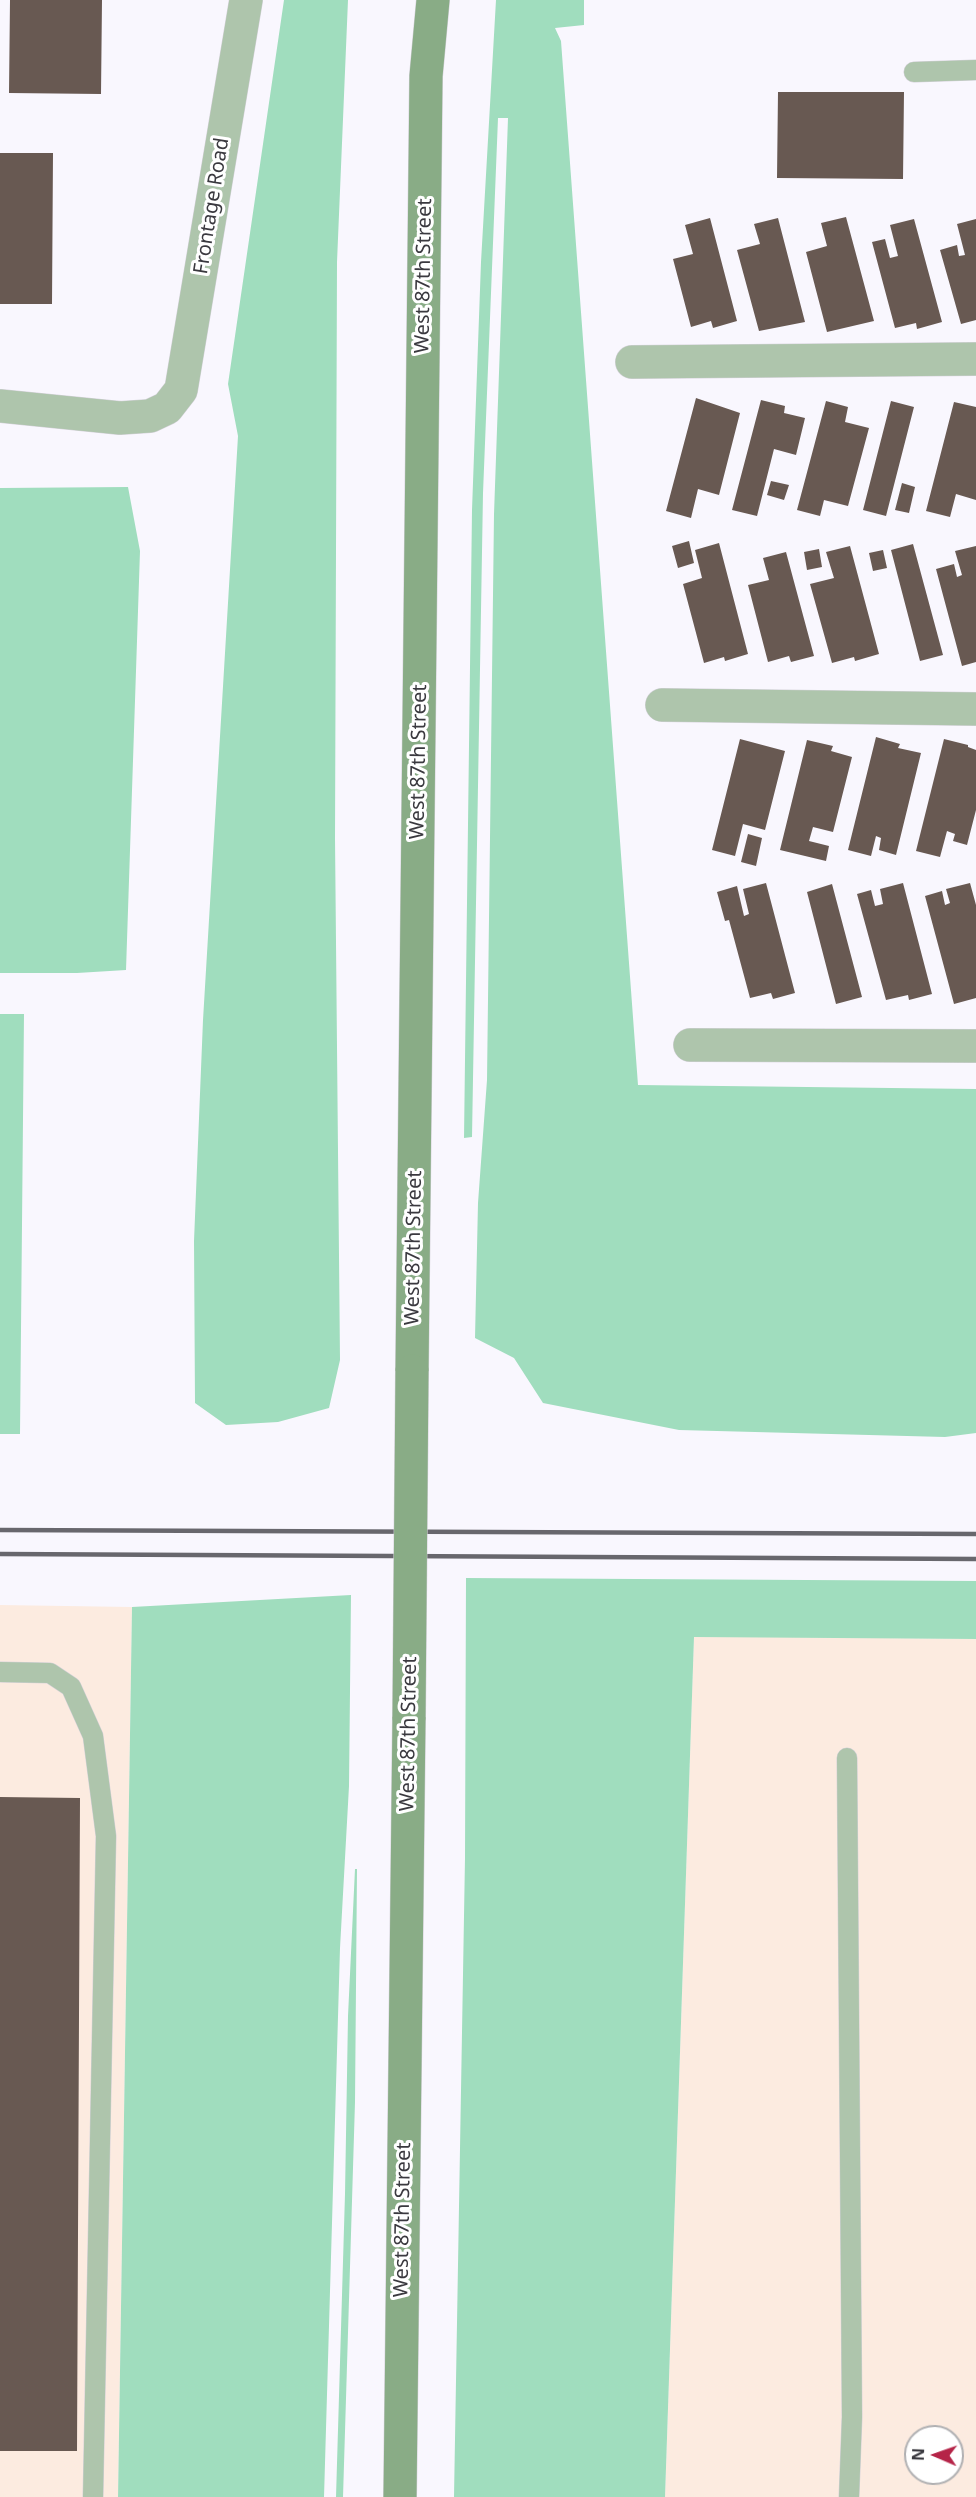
<!DOCTYPE html>
<html>
<head>
<meta charset="utf-8">
<style>
	body { margin:0 }
	#map { position:relative; width:976px; height:2497px; overflow:hidden; background:#f9f7fe; font-family:"Noto Sans",sans-serif }
	canvas { display:block }
	.north { position:absolute; left:904px; top:2425px; width:60px; height:60px; box-sizing:border-box; background:#fff; border:2px solid #b0b0b2; border-radius:50%; rotate:272deg; font-size:16px; font-weight:700; line-height:24px; text-align:center; color:#3a393f }
	.north::after { content:''; display:block; margin:auto; width:21px; height:27px; background:#b52448; clip-path:polygon(50% 0,100% 100%,50% 72%,0 100%) }
</style>
</head>
<body>
<div id="map">
<canvas width="976" height="2497"></canvas>
<div class="north">N</div>
</div>
<script>
const ctx = document.querySelector('canvas').getContext('2d');
ctx.lineJoin = 'round';
function fill(path, color) {
  ctx.fillStyle = color;
  ctx.fill(path, 'evenodd');
}
function shape(rows) {
  const path = new Path2D();
  for (const r of rows) {
    path.moveTo(r[0], r[1]);
    for (let i = 2; i < r.length; i += 2) path.lineTo(r[i], r[i + 1]);
  }
  return path;
}
function stroke(path, color, width, dash) {
  ctx.strokeStyle = color;
  ctx.lineWidth = width;
  ctx.lineCap = dash ? 'butt' : 'round';
  ctx.setLineDash(dash || []);
  ctx.stroke(path);
}
function write(font, color, halo, rows, align = 'center') {
  ctx.font = font + ' "Noto Sans",sans-serif';
  ctx.lineWidth = 6;
  ctx.setLineDash([]);
  ctx.textBaseline = 'middle';
  ctx.strokeStyle = halo;
  ctx.fillStyle = color;
  for (const [text, x, y, turn = 0] of rows) {
    ctx.save();
    ctx.translate(x, y);
    ctx.rotate((+turn || 0) * Math.PI / 180);
    ctx.textAlign = isNaN(turn) ? turn : align;
    if (halo) ctx.strokeText(text, 0, 0);
    ctx.fillText(text, 0, 0);
    ctx.restore();
  }
}
const industrial = shape([
	[0,1605,132,1607,118,2497,0,2497],
	[694,1636,976,1639,976,2497,665,2497],
	[916,2437,952,2437,952,2473,916,2473]
]);
const green = shape([
	[284,0,348,0,337,262,335,838,340,1360,329,1408,278,1422,226,1425,195,1403,194,1241,203,1020,238,436,228,384],
	[496,0,584,0,584,25,555,28,561,41,638,1085,976,1089,976,1433,945,1437,679,1430,543,1403,514,1358,475,1338,478,1203,487,1080,494,514,508,118,498,118,483,493,472,1137,464,1138,472,510,481,262],
	[128,487,140,551,126,970,77,973,0,973,0,488],
	[0,1014,24,1014,20,1434,0,1434],
	[466,1578,976,1581,976,1639,694,1637,665,2497,454,2497,465,1858],
	[351,1595,349,1786,340,1948,324,2497,118,2497,132,1607],
	[355,1869,357,1869,355,2102,343,2497,336,2497,345,2194,348,2016]
]);
const building = shape([
	[10,0,102,0,101,94,9,93],
	[778,92,904,92,903,179,777,178],
	[0,153,53,153,52,304,0,304],
	[846,217,874,321,827,332,806,252,827,246,821,223],
	[710,218,737,321,713,328,711,321,691,327,673,259,693,254,685,225],
	[778,218,805,322,759,331,737,250,760,244,754,224],
	[914,219,942,322,917,329,916,323,895,328,872,242,885,239,890,258,898,256,890,225],
	[976,219,976,320,961,324,940,250,957,245,959,256,965,255,957,224],
	[696,398,740,413,719,495,698,489,691,518,666,511],
	[761,400,785,406,784,413,805,418,796,455,774,449,757,516,732,510],
	[826,401,848,407,845,422,869,428,848,506,824,500,820,516,797,510],
	[891,401,914,407,886,516,863,510],
	[954,402,976,407,976,500,956,494,950,517,926,511],
	[771,481,789,485,784,500,767,495],
	[902,483,915,487,909,513,895,510],
	[689,541,694,563,678,568,672,546],
	[719,543,748,654,725,661,724,657,704,663,683,584,702,578,695,550],
	[913,544,943,655,920,661,891,550],
	[850,546,879,654,855,661,854,657,832,663,810,584,834,578,826,552],
	[976,546,976,662,962,666,936,569,954,564,957,577,962,575,955,551],
	[819,549,822,567,807,570,804,552],
	[883,550,887,568,873,571,869,553],
	[786,552,814,656,791,662,789,656,768,662,748,585,769,580,763,558],
	[876,737,900,744,898,748,921,753,896,855,879,850,881,838,876,836,871,856,848,850],
	[740,739,785,751,765,830,743,824,735,856,712,850],
	[944,739,968,745,968,747,976,750,976,810,967,845,953,841,955,834,947,831,940,857,916,851],
	[807,740,833,746,831,751,852,757,833,832,813,827,809,841,829,846,826,861,780,850],
	[748,834,762,838,756,866,741,862],
	[766,883,795,993,773,999,771,993,750,998,729,920,725,921,717,892,737,886,744,916,749,914,743,889],
	[903,883,932,994,909,1000,908,995,886,1000,857,894,871,890,875,906,883,904,880,889],
	[970,883,976,905,976,998,954,1004,925,896,942,891,945,905,950,903,946,889],
	[832,884,862,997,836,1004,807,892],
	[0,1797,80,1798,77,2451,0,2451]
]);
const lane = shape([
	[914,72,976,70],
	[0,1672,50,1673,71,1687,93,1736,106,1836,93,2497],
	[847,1758,852,2417,849,2497]
]);
const street = shape([
	[632,362,976,359],
	[0,406,120,418,150,416,167,408,181,390,246,0],
	[662,705,976,709],
	[690,1045,976,1046]
]);
const secondary = shape([
	[412,1371,426,76,433,0],
	[400,2497,409,1717]
]);
const rail = shape([
	[0,1530,976,1534],
	[0,1554,976,1559]
]);
const secondaryBridge = shape([
	[409,1717,412,1371]
]);
const streetNames = [
	["Frontage Road",212,206,-81],
	["West 87th Street",424,276,-89],
	["West 87th Street",419,762,-89],
	["West 87th Street",414,1248,-89],
	["West 87th Street",409,1734,-89],
	["West 87th Street",403,2220,-89]
];
fill(industrial, '#fcebe0');
fill(green, '#a0ddbe');
fill(building, '#685952');
stroke(lane, '#d3d1d8', 21);
stroke(street, '#d3d1d8', 34);
stroke(secondary, '#d3d1d8', 34);
stroke(lane, '#aec5ac', 20);
stroke(street, '#aec5ac', 33);
stroke(secondary, '#89ac86', 33);
stroke(rail, '#68676d', 4.5);
stroke(secondaryBridge, '#d3d1d8', 34, []);
stroke(secondaryBridge, '#89ac86', 33);
write('20px', '#3a393f', '#fff', streetNames);
</script>
</body>
</html>
